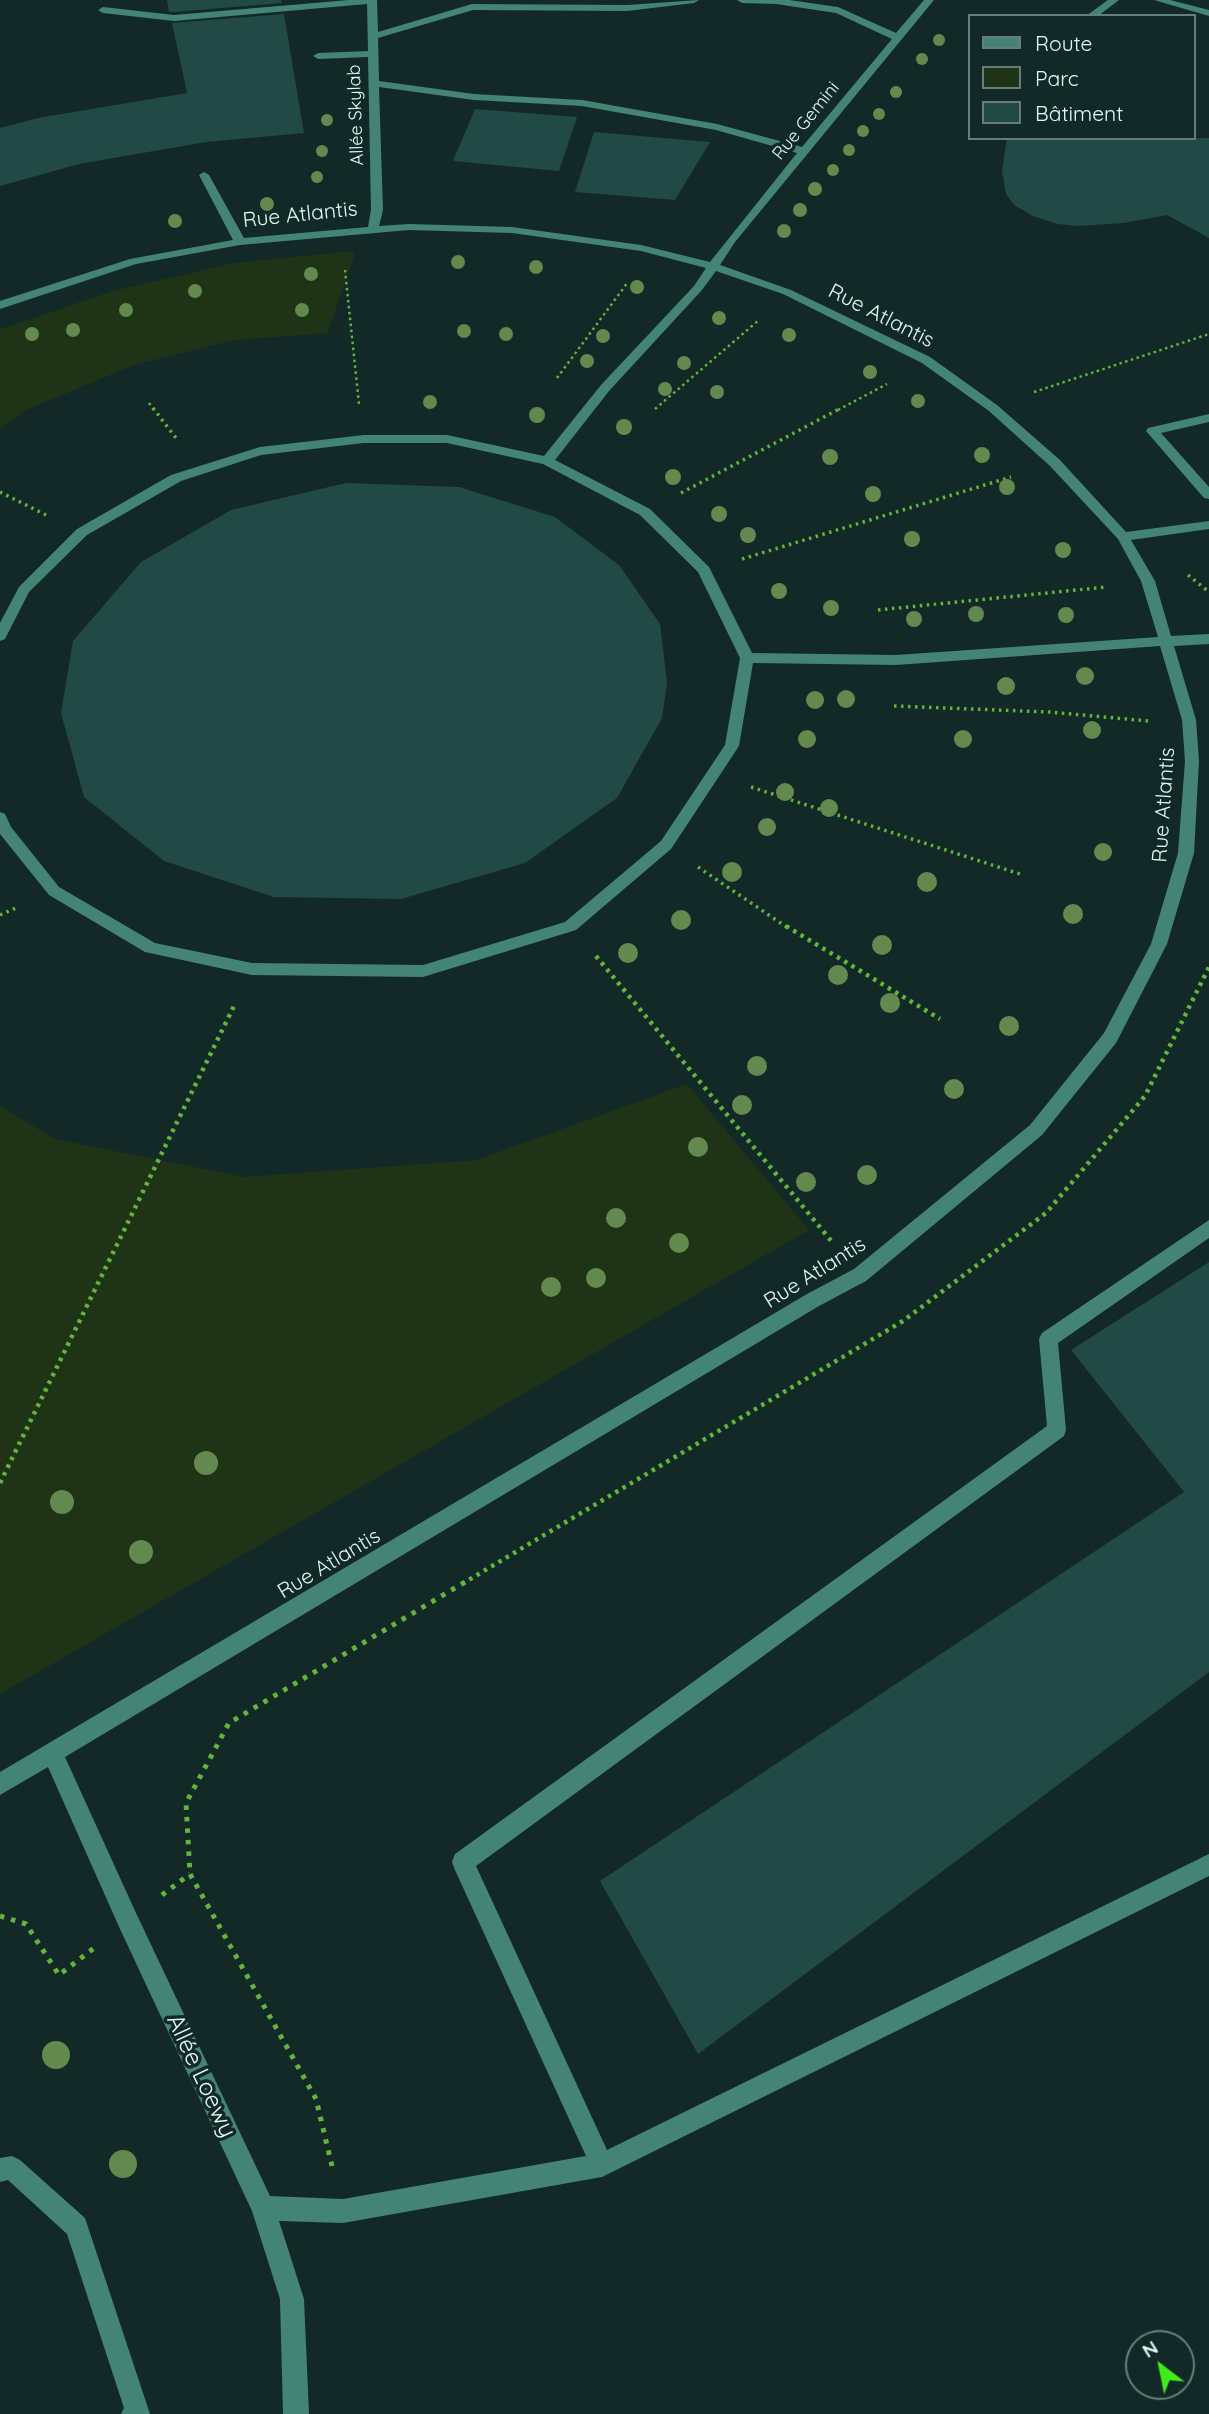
<!DOCTYPE html>
<html>
<head>
<meta charset="utf-8">
<style>
	body { margin:0 }
	#map { position:relative; width:1209px; height:2414px; overflow:hidden; background:#132927; font-family:Quicksand,sans-serif }
	canvas { display:block }
	.legend { position:absolute; left:968px; top:14px; width:228px; height:126px; box-sizing:border-box; background:#132927; border:2px solid #657d7b; margin:0; padding:9px 12px; list-style:none; font-size:21px; color:#dffcf8 }
	.legend li { display:flex; align-items:center; gap:14px; height:35px }
	.legend b { width:35px; border:2px solid #657d7b }
	.north { position:absolute; left:1125px; top:2330px; width:70px; height:70px; box-sizing:border-box; background:#132927; border:2px solid #657d7b; border-radius:50%; rotate:328deg; font-size:19px; font-weight:700; line-height:28px; text-align:center; color:#dffcf8 }
	.north::after { content:''; display:block; margin:auto; width:24px; height:32px; background:#3feb1c; clip-path:polygon(50% 0,100% 100%,50% 72%,0 100%) }
</style>
</head>
<body>
<div id="map">
<canvas width="1209" height="2414"></canvas>
<ul class="legend">
<li><b style="height:9px;background:#438475"></b>Route</li>
<li><b style="height:19px;background:#1f3317"></b>Parc</li>
<li><b style="height:19px;background:#214946"></b>Bâtiment</li>
</ul>
<div class="north">N</div>
</div>
<script>
const ctx = document.querySelector('canvas').getContext('2d');
ctx.lineJoin = 'round';
function fill(path, color) {
  ctx.fillStyle = color;
  ctx.fill(path, 'evenodd');
}
function shape(rows) {
  const path = new Path2D();
  for (const r of rows) {
    path.moveTo(r[0], r[1]);
    for (let i = 2; i < r.length; i += 2) path.lineTo(r[i], r[i + 1]);
  }
  return path;
}
function stroke(path, color, width, dash) {
  ctx.strokeStyle = color;
  ctx.lineWidth = width;
  ctx.lineCap = dash ? 'butt' : 'round';
  ctx.setLineDash(dash || []);
  ctx.stroke(path);
}
function write(font, color, halo, rows, align = 'center') {
  ctx.font = font + ' Quicksand,sans-serif';
  ctx.lineWidth = 7;
  ctx.setLineDash([]);
  ctx.textBaseline = 'middle';
  ctx.strokeStyle = halo;
  ctx.fillStyle = color;
  for (const [text, x, y, turn = 0] of rows) {
    ctx.save();
    ctx.translate(x, y);
    ctx.rotate((+turn || 0) * Math.PI / 180);
    ctx.textAlign = isNaN(turn) ? turn : align;
    if (halo) ctx.strokeText(text, 0, 0);
    ctx.fillText(text, 0, 0);
    ctx.restore();
  }
}
const green = shape([
	[343,252,355,253,328,333,234,340,134,365,26,410,0,429,0,329,113,291,234,263],
	[687,1084,809,1230,0,1694,0,1106,55,1139,244,1177,476,1160]
]);
const building = shape([
	[167,0,281,0,282,3,174,12,169,12],
	[284,14,304,133,206,142,79,164,0,186,0,128,38,118,187,93,172,23],
	[475,109,577,117,559,171,453,161],
	[594,132,710,142,675,200,575,192],
	[1007,138,1209,138,1209,238,1167,215,1124,223,1078,226,1058,224,1033,216,1014,205,1006,194,1002,171],
	[346,483,459,487,555,517,619,565,660,624,667,682,662,718,617,798,525,863,401,899,274,897,164,861,84,797,61,713,73,641,141,562,231,510],
	[1209,1262,1209,1672,698,2054,600,1881,1184,1492,1071,1350]
]);
const pathFar3 = shape([
	[345,270,359,404],
	[557,378,628,282],
	[1034,392,1209,334],
	[149,403,154,410],
	[655,409,759,320],
	[838,410,887,384]
]);
const pathFar2 = shape([
	[153,408,176,438],
	[0,492,46,515],
	[681,493,841,408],
	[742,559,1011,477],
	[1188,575,1209,592],
	[878,610,1106,587],
	[894,706,1049,712,1149,721],
	[751,787,1020,874],
	[698,867,788,928],
	[0,915,18,907]
]);
const pathFar1 = shape([
	[786,926,940,1019],
	[596,956,833,1243],
	[0,1483,235,1004],
	[462,1584,903,1321,1046,1213,1145,1096,1209,967]
]);
const path = shape([
	[162,1895,190,1874],
	[0,1916,26,1924,59,1975,94,1948],
	[332,2166,316,2099,190,1874,186,1803,229,1723,465,1582]
]);
const minor = shape([
	[349,0,377,0,378,32,472,4,627,5,699,0,694,3,627,11,473,10,378,38,379,81,474,94,582,100,717,124,802,147,892,39,836,13,776,4,742,3,737,0,789,0,838,7,896,33,924,0,934,0,735,242,720,265,791,290,930,357,997,405,1060,460,1126,532,1209,521,1209,529,1131,540,1155,581,1171,636,1209,634,1209,644,1174,646,1196,720,1199,761,1194,853,1167,944,1116,1043,1042,1135,866,1281,819,1306,65,1757,136,1913,270,2196,343,2199,586,2156,455,1870,452,1862,455,1854,1047,1426,1039,1339,1042,1333,1209,1220,1209,1238,1058,1343,1066,1430,1064,1436,476,1866,607,2150,1209,1854,1209,1876,602,2177,343,2223,279,2221,304,2299,309,2414,283,2414,280,2299,252,2211,120,1929,48,1767,0,1795,0,1772,807,1294,854,1269,1030,1125,1104,1033,1151,944,1178,853,1185,761,1182,720,1160,646,896,665,753,663,739,746,671,849,576,930,423,977,252,975,145,952,49,895,0,834,0,812,5,814,11,827,59,887,155,943,252,963,423,965,565,922,661,841,725,745,740,658,698,572,640,515,543,464,447,443,364,443,261,455,181,481,87,535,29,592,5,639,0,641,0,623,19,587,77,529,171,475,260,447,364,435,447,435,544,456,601,385,694,286,706,268,641,251,512,233,409,230,240,245,136,264,0,309,0,301,130,259,233,240,199,175,204,172,209,175,244,238,368,227,371,210,368,57,318,59,313,56,318,53,368,51,367,4,174,21,103,13,98,10,103,7,174,15,349,0],
	[379,87,474,100,582,106,716,130,797,153,710,262,641,245,512,227,409,224,379,226,383,210,379,87],
	[716,271,783,294,922,363,989,411,1050,466,1118,539,1141,581,1158,637,896,655,752,653,709,567,650,509,555,460,609,391,702,290,716,271],
	[1108,0,1119,0,1098,16,1086,16,1108,0],
	[1154,0,1170,0,1209,10,1209,16,1154,0],
	[1209,414,1209,422,1161,433,1209,487,1209,499,1204,498,1146,431,1148,428,1209,414],
	[12,2156,20,2160,85,2218,150,2414,121,2414,124,2408,67,2234,8,2180,0,2182,0,2158,12,2156]
]);
const trees = [
	[939,40,6],
	[922,59,6],
	[896,92,6],
	[879,114,6],
	[327,120,6],
	[863,131,6],
	[849,150,6],
	[322,151,6],
	[833,170,6],
	[317,177,6],
	[815,189,7],
	[267,204,7],
	[800,210,7],
	[175,221,7],
	[784,231,7],
	[458,262,7],
	[536,267,7],
	[311,274,7],
	[637,287,7],
	[195,291,7],
	[126,310,7],
	[302,310,7],
	[719,318,7],
	[73,330,7],
	[464,331,7],
	[32,334,7],
	[506,334,7],
	[789,335,7],
	[603,336,7],
	[587,361,7],
	[684,363,7],
	[870,372,7],
	[665,389,7],
	[717,392,7],
	[918,401,7],
	[430,402,7],
	[537,415,8],
	[624,427,8],
	[982,455,8],
	[830,457,8],
	[673,477,8],
	[1007,487,8],
	[873,494,8],
	[719,514,8],
	[748,535,8],
	[912,539,8],
	[1063,550,8],
	[779,591,8],
	[831,608,8],
	[976,614,8],
	[1066,615,8],
	[914,619,8],
	[1085,676,9],
	[1006,686,9],
	[846,699,9],
	[815,700,9],
	[1092,730,9],
	[807,739,9],
	[963,739,9],
	[785,792,9],
	[829,808,9],
	[767,827,9],
	[1103,852,9],
	[732,872,10],
	[927,882,10],
	[1073,914,10],
	[681,920,10],
	[882,945,10],
	[628,953,10],
	[838,975,10],
	[890,1003,10],
	[1009,1026,10],
	[757,1066,10],
	[954,1089,10],
	[742,1105,10],
	[698,1147,10],
	[867,1175,10],
	[806,1182,10],
	[616,1218,10],
	[679,1243,10],
	[596,1278,10],
	[551,1287,10],
	[206,1463,12],
	[62,1502,12],
	[141,1552,12],
	[56,2055,14],
	[123,2164,14]
];
const farStreetnames = [
	["Allée Skylab",356,115,-92],
	["Rue Gemini",806,121,-51]
];
const streetNames = [
	["Rue Atlantis",300,215,-6],
	["Rue Atlantis",881,316,27],
	["Rue Atlantis",1164,805,-86],
	["Rue Atlantis",815,1273,-32],
	["Rue Atlantis",329,1564,-31]
];
const nearStreetnames = [
	["Allée Loewy",201,2076,65]
];
fill(green, '#1f3317');
fill(building, '#214946');
stroke(pathFar3, '#63b33c', 2.5, [2.5, 3.5]);
stroke(pathFar2, '#63b33c', 3.5, [2.5, 4.5]);
stroke(pathFar1, '#63b33c', 4.5, [3.5, 5]);
stroke(path, '#63b33c', 5, [4.5, 7]);
fill(minor, '#438475');
ctx.fillStyle = '#63894f';
for (const [x, y, r] of trees) {
  ctx.beginPath();
  ctx.arc(x, y, r, 0, 2 * Math.PI);
  ctx.fill();
}
write('18px', '#dffcf8', '#132927', farStreetnames);
write('21px', '#dffcf8', '#132927', streetNames);
write('24px', '#dffcf8', '#132927', nearStreetnames);
</script>
</body>
</html>
